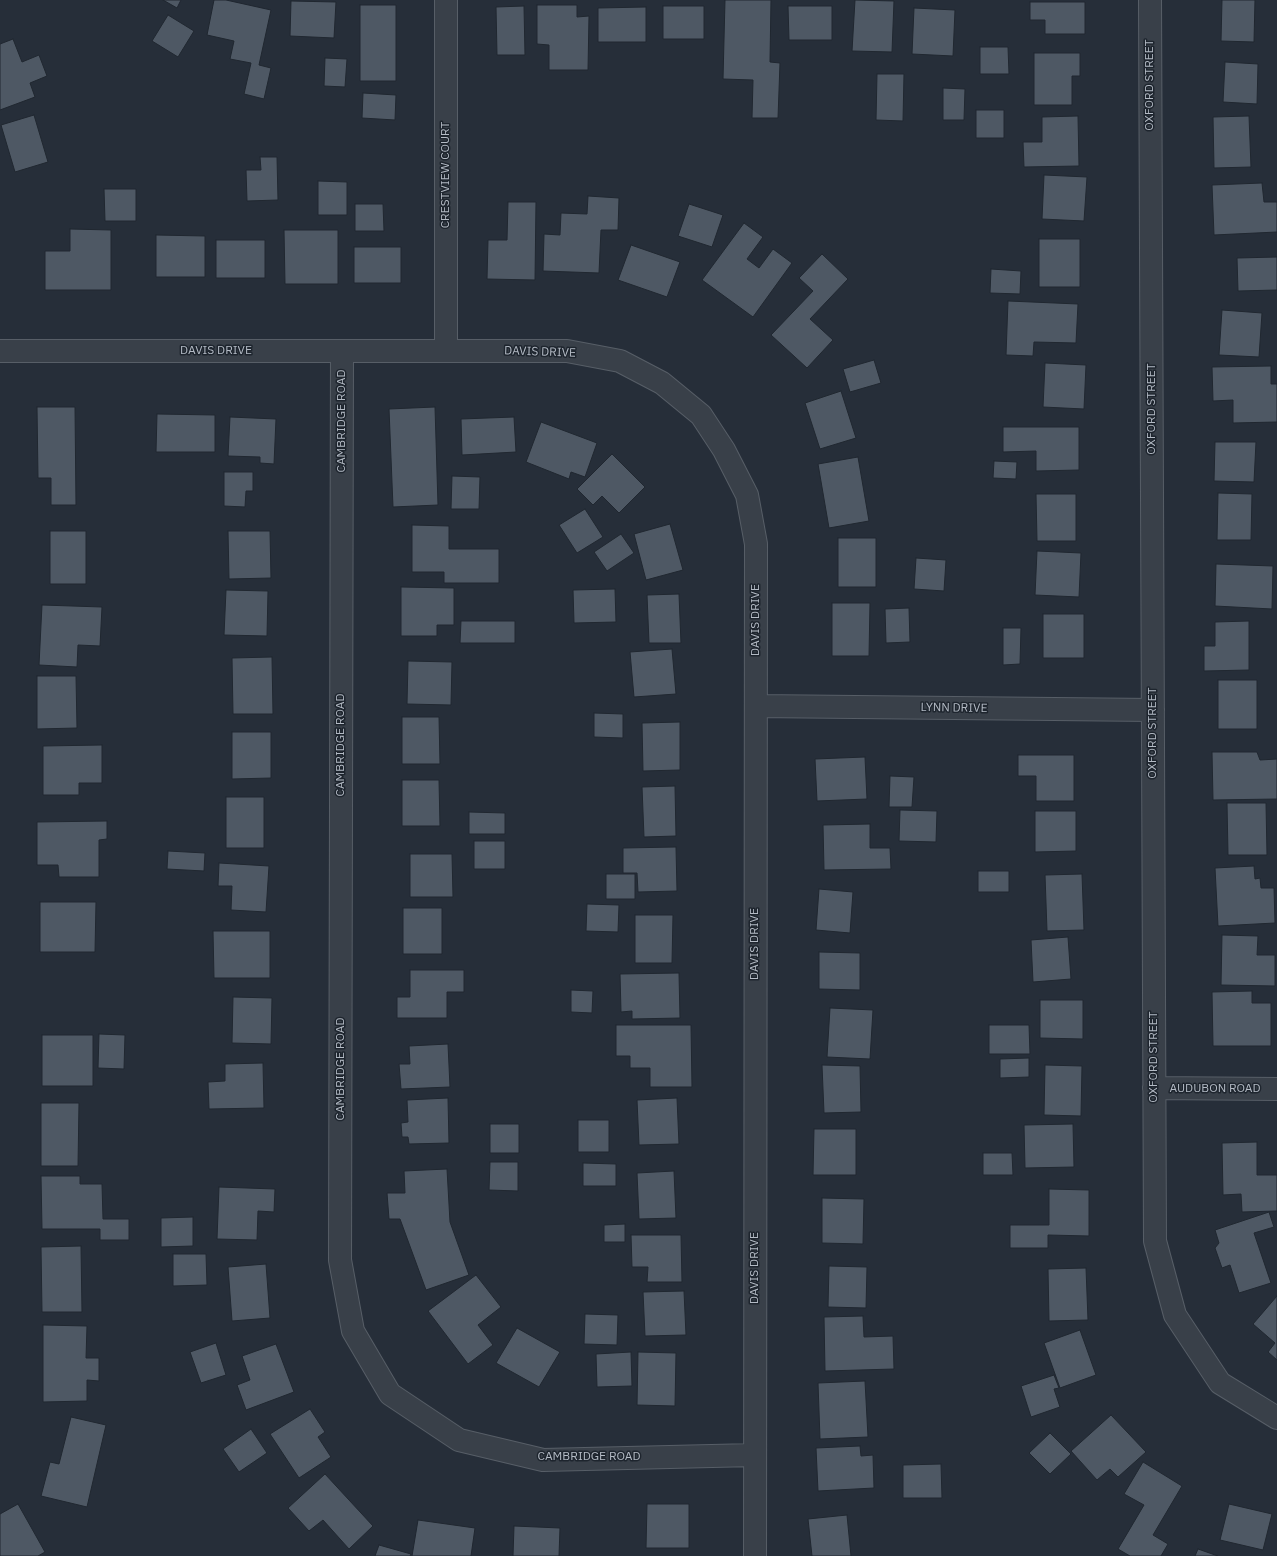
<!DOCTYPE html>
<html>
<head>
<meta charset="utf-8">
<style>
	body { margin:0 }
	canvas { display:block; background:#262e39 }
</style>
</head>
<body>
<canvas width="1277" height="1556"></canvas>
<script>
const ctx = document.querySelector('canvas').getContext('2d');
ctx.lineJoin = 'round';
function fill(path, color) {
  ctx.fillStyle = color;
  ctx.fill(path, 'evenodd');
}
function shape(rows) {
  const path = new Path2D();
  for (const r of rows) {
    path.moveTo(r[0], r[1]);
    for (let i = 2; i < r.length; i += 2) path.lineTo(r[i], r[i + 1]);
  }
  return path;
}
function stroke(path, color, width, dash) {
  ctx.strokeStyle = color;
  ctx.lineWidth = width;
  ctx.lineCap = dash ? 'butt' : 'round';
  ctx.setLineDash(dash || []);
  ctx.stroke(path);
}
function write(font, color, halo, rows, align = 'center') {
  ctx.font = font + ' "IBM Plex Sans",sans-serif';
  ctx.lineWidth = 3;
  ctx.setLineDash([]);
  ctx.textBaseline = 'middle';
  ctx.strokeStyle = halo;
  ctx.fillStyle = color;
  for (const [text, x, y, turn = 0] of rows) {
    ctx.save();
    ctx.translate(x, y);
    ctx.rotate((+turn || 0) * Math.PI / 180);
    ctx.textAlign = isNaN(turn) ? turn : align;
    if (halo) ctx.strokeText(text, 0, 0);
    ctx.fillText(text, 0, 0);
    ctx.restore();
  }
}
const building = shape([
	[163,0,181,0,177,8,163,0],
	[214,0,226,0,271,10,259,65,271,68,264,99,244,94,251,63,230,59,234,41,207,35,214,0],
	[725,0,771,0,770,62,780,63,778,118,752,118,753,80,723,79,725,0],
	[855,0,894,1,892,52,852,51,855,0],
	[1222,0,1255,0,1254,42,1221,41,1222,0],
	[291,1,336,2,334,38,290,36,291,1],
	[1030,2,1085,2,1085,34,1045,34,1045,20,1030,20,1030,2],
	[360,5,396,5,396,81,360,81,360,5],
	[537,5,577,5,577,17,589,16,588,70,549,70,549,45,537,44,537,5],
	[524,6,525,55,497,55,496,7,524,6],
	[663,6,704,6,704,39,663,39,663,6],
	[788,6,832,6,832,40,789,40,788,6],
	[646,7,646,42,598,42,598,8,646,7],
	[914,8,955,10,953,56,912,54,914,8],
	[168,15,194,31,178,57,152,41,168,15],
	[13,39,22,62,39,55,47,76,30,83,35,97,0,110,0,44,13,39],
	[980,47,1008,47,1009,74,980,74,980,47],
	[1034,53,1080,53,1080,76,1072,76,1072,105,1034,105,1034,53],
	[325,58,347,59,345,87,324,86,325,58],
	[1225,62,1258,64,1257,104,1223,102,1225,62],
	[877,74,904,74,903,121,876,120,877,74],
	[943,88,965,89,964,120,943,120,943,88],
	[363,93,396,95,395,120,362,118,363,93],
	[976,110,1004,110,1004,138,976,138,976,110],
	[34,115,48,162,15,172,1,125,34,115],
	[1078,116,1079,166,1024,167,1023,142,1042,142,1042,117,1078,116],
	[1249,116,1251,167,1214,168,1213,117,1249,116],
	[260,157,277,157,278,200,247,201,246,170,261,170,260,157],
	[1044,175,1087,177,1084,221,1042,219,1044,175],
	[318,181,347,182,347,215,318,215,318,181],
	[1262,183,1264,202,1277,202,1277,232,1214,235,1212,185,1262,183],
	[104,189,136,189,136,221,105,221,104,189],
	[588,196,619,198,618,230,601,230,599,273,543,271,544,234,560,235,561,213,587,214,588,196],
	[508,202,536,202,535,280,487,279,488,240,507,240,508,202],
	[355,204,383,204,384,231,355,231,355,204],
	[689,204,723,215,712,247,678,236,689,204],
	[744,223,763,237,747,259,759,268,773,249,792,263,753,317,702,280,744,223],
	[70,229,111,230,111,290,45,290,45,251,70,251,70,229],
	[284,230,338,230,338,284,285,284,284,230],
	[156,235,205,236,205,277,156,277,156,235],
	[1039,239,1080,239,1080,287,1039,287,1039,239],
	[216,240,265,240,265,278,216,278,216,240],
	[631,245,680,262,667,297,618,280,631,245],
	[354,247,401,247,401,283,354,283,354,247],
	[822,254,848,279,810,319,833,340,807,368,771,335,813,291,799,278,822,254],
	[1277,257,1277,290,1238,291,1237,258,1277,257],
	[991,269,1021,271,1020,294,990,293,991,269],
	[1008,301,1078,304,1076,343,1034,342,1033,356,1006,355,1008,301],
	[1222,310,1262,313,1259,357,1219,355,1222,310],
	[874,360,881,383,850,392,843,369,874,360],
	[1045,363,1086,365,1084,409,1043,407,1045,363],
	[1271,366,1271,384,1277,384,1277,422,1233,423,1233,400,1213,401,1212,367,1271,366],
	[841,391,856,438,820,449,805,403,841,391],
	[37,407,75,407,76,505,51,505,51,478,38,478,37,407],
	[435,407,438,505,393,507,389,409,435,407],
	[157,414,215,415,215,452,156,452,157,414],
	[230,417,276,419,274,464,260,463,260,457,228,456,230,417],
	[514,417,516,452,462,455,461,419,514,417],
	[541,422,597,443,585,477,571,472,569,479,526,462,541,422],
	[1003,427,1079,427,1079,470,1036,471,1036,451,1003,452,1003,427],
	[1215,442,1256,442,1254,482,1214,481,1215,442],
	[612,454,645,487,619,513,602,496,593,505,577,489,612,454],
	[858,457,869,521,829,528,818,464,858,457],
	[994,461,1017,462,1016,479,993,478,994,461],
	[224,472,253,472,253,491,246,491,245,507,224,506,224,472],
	[452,476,480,477,479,509,451,509,452,476],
	[1218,493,1252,494,1251,540,1217,540,1218,493],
	[1036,494,1076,494,1076,541,1037,541,1036,494],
	[585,509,603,537,577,553,559,525,585,509],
	[670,524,683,570,646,580,634,534,670,524],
	[412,525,449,526,449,549,499,549,499,583,444,583,444,572,412,572,412,525],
	[50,531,86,531,86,584,50,584,50,531],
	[228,531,270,531,271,578,229,579,228,531],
	[621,534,634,553,607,571,594,552,621,534],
	[838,538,876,538,876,587,838,587,838,538],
	[1037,551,1081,553,1079,597,1035,595,1037,551],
	[916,558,946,560,944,591,914,589,916,558],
	[1216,564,1273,566,1272,609,1215,606,1216,564],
	[401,587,454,588,454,625,437,625,437,636,401,636,401,587],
	[615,589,616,622,574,623,573,590,615,589],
	[226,590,268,591,267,636,224,635,226,590],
	[679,594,681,643,649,643,647,595,679,594],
	[832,603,870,603,869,656,832,656,832,603],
	[42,605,102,607,100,646,78,645,77,667,39,665,42,605],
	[909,608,910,642,886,643,885,609,909,608],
	[1043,614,1084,614,1084,658,1043,658,1043,614],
	[461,621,515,621,515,643,460,643,461,621],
	[1249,621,1249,670,1204,671,1204,646,1215,646,1215,622,1249,621],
	[1003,628,1021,628,1020,664,1003,665,1003,628],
	[672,649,676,694,634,697,630,652,672,649],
	[272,657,273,714,233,714,232,658,272,657],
	[408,661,452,662,451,705,407,704,408,661],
	[37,676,76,676,77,728,37,729,37,676],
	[1218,680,1257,680,1257,729,1218,729,1218,680],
	[594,713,623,714,623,738,594,737,594,713],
	[402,717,439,717,440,764,402,764,402,717],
	[680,722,680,770,643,771,642,723,680,722],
	[232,732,271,732,271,778,232,779,232,732],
	[102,745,102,783,79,783,79,795,43,795,43,746,102,745],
	[1212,752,1257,752,1260,760,1277,759,1277,799,1213,800,1212,752],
	[1018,755,1074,755,1074,801,1036,801,1036,776,1018,776,1018,755],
	[865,757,867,799,817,801,815,759,865,757],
	[890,776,914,777,912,807,889,807,890,776],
	[402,780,439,780,440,826,402,826,402,780],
	[675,786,676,836,644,837,642,787,675,786],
	[226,797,264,797,264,848,226,848,226,797],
	[1227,803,1266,803,1267,855,1228,855,1227,803],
	[900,810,937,811,936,842,899,841,900,810],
	[1035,811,1076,811,1076,851,1035,852,1035,811],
	[469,812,505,813,505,834,469,834,469,812],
	[107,821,107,839,99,840,99,877,59,877,58,865,37,865,37,822,107,821],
	[870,824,870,848,890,848,891,869,824,870,823,825,870,824],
	[474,841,505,841,505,869,474,869,474,841],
	[676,847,677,891,638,892,637,873,623,873,623,848,676,847],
	[168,851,205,853,204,871,167,869,168,851],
	[410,854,452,854,453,897,410,897,410,854],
	[219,863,269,866,266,912,231,910,232,886,218,886,219,863],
	[1254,866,1255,879,1260,878,1261,888,1274,888,1275,923,1218,926,1215,868,1254,866],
	[978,871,1009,871,1009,892,978,892,978,871],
	[606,874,635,874,635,899,606,899,606,874],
	[1082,874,1084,930,1047,931,1045,875,1082,874],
	[819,889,853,892,850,933,816,930,819,889],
	[40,902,96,902,95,952,40,952,40,902],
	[587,904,619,905,618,932,586,931,587,904],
	[403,908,442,908,442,954,403,954,403,908],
	[635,915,673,915,672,963,635,963,635,915],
	[213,931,270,931,270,978,214,978,213,931],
	[1222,935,1258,936,1257,955,1275,955,1275,986,1221,985,1222,935],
	[1068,937,1071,979,1033,982,1031,940,1068,937],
	[819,952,860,953,860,990,819,989,819,952],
	[410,970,464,970,464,992,447,992,447,1018,397,1018,397,997,410,997,410,970],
	[679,973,680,1018,632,1019,632,1011,621,1012,620,974,679,973],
	[571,990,593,991,592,1013,571,1012,571,990],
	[1252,991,1252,1003,1271,1003,1271,1046,1213,1046,1212,992,1252,991],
	[233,997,272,998,271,1044,232,1043,233,997],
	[1040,1000,1083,1000,1083,1039,1040,1038,1040,1000],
	[830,1008,873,1010,870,1059,827,1057,830,1008],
	[616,1025,691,1025,692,1087,650,1087,650,1068,630,1068,630,1056,616,1056,616,1025],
	[989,1025,1029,1025,1030,1054,989,1054,989,1025],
	[99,1034,125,1035,124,1069,98,1068,99,1034],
	[42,1035,93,1035,93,1086,42,1086,42,1035],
	[448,1044,450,1087,401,1089,399,1064,410,1064,409,1046,448,1044],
	[1029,1058,1029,1077,1000,1078,1000,1059,1029,1058],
	[263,1063,264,1108,209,1109,208,1082,225,1081,225,1064,263,1063],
	[822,1065,860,1066,861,1112,824,1113,822,1065],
	[1045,1065,1082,1066,1081,1116,1044,1115,1045,1065],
	[448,1098,449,1143,409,1144,408,1137,402,1137,401,1123,408,1122,407,1100,448,1098],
	[677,1098,679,1144,639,1145,637,1100,677,1098],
	[41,1103,79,1103,78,1166,41,1166,41,1103],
	[578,1120,609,1120,609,1152,578,1152,578,1120],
	[490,1124,519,1124,519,1153,490,1153,490,1124],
	[1073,1124,1074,1167,1025,1168,1024,1125,1073,1124],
	[814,1129,856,1129,856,1175,813,1175,814,1129],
	[1257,1142,1257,1175,1277,1175,1277,1211,1242,1212,1241,1194,1223,1195,1222,1143,1257,1142],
	[983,1153,1012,1153,1013,1175,983,1175,983,1153],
	[490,1162,518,1162,518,1191,489,1190,490,1162],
	[583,1163,616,1164,616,1186,583,1186,583,1163],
	[447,1169,450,1222,469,1275,426,1290,400,1219,389,1219,387,1193,405,1193,404,1171,447,1169],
	[674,1171,676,1218,639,1219,637,1173,674,1171],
	[41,1176,80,1176,80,1184,102,1184,103,1219,129,1219,129,1240,100,1240,100,1229,42,1229,41,1176],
	[219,1187,275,1189,274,1212,258,1211,257,1240,217,1239,219,1187],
	[1049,1189,1089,1190,1089,1236,1048,1235,1048,1248,1010,1248,1010,1225,1049,1225,1049,1189],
	[822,1198,864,1199,863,1244,822,1243,822,1198],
	[1269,1212,1274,1227,1254,1233,1271,1283,1239,1293,1230,1265,1222,1268,1215,1248,1219,1243,1215,1230,1269,1212],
	[193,1217,193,1246,161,1247,161,1218,193,1217],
	[625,1224,625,1242,604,1242,604,1225,625,1224],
	[631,1235,681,1235,682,1282,647,1282,648,1267,632,1267,631,1235],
	[81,1246,82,1312,42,1312,41,1247,81,1246],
	[173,1254,206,1254,207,1285,173,1286,173,1254],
	[266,1264,270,1318,232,1321,228,1267,266,1264],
	[829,1266,867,1267,866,1308,828,1307,829,1266],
	[1086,1268,1088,1320,1049,1321,1048,1269,1086,1268],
	[476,1275,501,1307,478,1325,493,1345,468,1364,428,1311,476,1275],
	[684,1291,686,1335,645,1336,643,1292,684,1291],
	[1277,1296,1277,1360,1268,1352,1275,1343,1253,1324,1277,1296],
	[585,1314,618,1315,617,1345,584,1344,585,1314],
	[863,1316,864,1337,893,1336,894,1369,825,1371,824,1317,863,1316],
	[43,1325,87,1326,86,1358,99,1358,99,1381,87,1380,87,1401,43,1402,43,1325],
	[517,1328,560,1352,539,1387,496,1363,517,1328],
	[1080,1330,1096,1375,1060,1388,1044,1343,1080,1330],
	[216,1343,226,1375,201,1383,190,1352,216,1343],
	[276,1344,294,1392,246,1410,237,1385,250,1380,242,1356,276,1344],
	[631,1352,632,1386,597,1387,596,1354,631,1352],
	[638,1352,676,1353,675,1406,637,1405,638,1352],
	[1054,1375,1059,1388,1054,1389,1060,1407,1031,1417,1021,1386,1054,1375],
	[865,1381,868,1437,820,1439,818,1383,865,1381],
	[310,1409,325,1432,318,1437,331,1457,299,1478,270,1434,310,1409],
	[1111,1415,1146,1452,1118,1477,1110,1469,1097,1480,1071,1451,1111,1415],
	[71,1417,106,1425,87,1507,41,1496,50,1462,59,1464,71,1417],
	[251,1429,267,1453,239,1472,223,1449,251,1429],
	[1050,1433,1071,1454,1050,1474,1029,1453,1050,1433],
	[860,1446,861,1456,873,1455,874,1488,818,1491,816,1448,860,1446],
	[1143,1462,1182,1486,1153,1535,1168,1544,1161,1556,1130,1556,1118,1549,1144,1505,1124,1494,1143,1462],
	[941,1464,942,1498,903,1498,903,1465,941,1464],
	[325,1474,373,1526,349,1549,323,1520,309,1531,288,1508,325,1474],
	[18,1504,45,1552,38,1556,0,1556,0,1514,18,1504],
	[647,1504,689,1504,689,1548,646,1548,647,1504],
	[1229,1504,1272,1514,1263,1550,1220,1540,1229,1504],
	[847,1515,851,1556,812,1556,808,1519,847,1515],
	[418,1520,475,1528,471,1556,412,1556,418,1520],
	[514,1526,560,1528,559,1556,513,1556,514,1526],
	[379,1545,411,1554,410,1556,375,1556,379,1545],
	[1198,1549,1218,1556,1195,1556,1198,1549]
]);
const minor = shape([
	[1150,0,1155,1241,1175,1315,1220,1383,1277,1418],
	[446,350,446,0],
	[0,351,567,351,620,361,662,383,701,415,724,450,747,495,756,544,755,1556],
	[342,352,340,1260,353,1331,390,1394,459,1440,543,1460,754,1455],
	[756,706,1153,710],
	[1154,1088,1277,1089]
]);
const streetNames = [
	["OXFORD STREET",1150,85,-90],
	["CRESTVIEW COURT",446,175,-90],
	["DAVIS DRIVE",216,351],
	["DAVIS DRIVE",540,352,2],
	["OXFORD STREET",1152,409,-90],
	["CAMBRIDGE ROAD",342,421,-90],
	["DAVIS DRIVE",756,620,-90],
	["LYNN DRIVE",954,708,1],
	["OXFORD STREET",1153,733,-90],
	["CAMBRIDGE ROAD",341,745,-90],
	["DAVIS DRIVE",755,944,-90],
	["OXFORD STREET",1154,1057,-90],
	["CAMBRIDGE ROAD",341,1069,-90],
	["AUDUBON ROAD",1215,1089],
	["DAVIS DRIVE",755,1268,-90],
	["CAMBRIDGE ROAD",589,1457]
];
fill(building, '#4e5864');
stroke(building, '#202730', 1);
stroke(minor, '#575e67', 24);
stroke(minor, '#394049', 22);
write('12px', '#b4bbc5', '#1e252e', streetNames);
</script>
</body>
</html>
